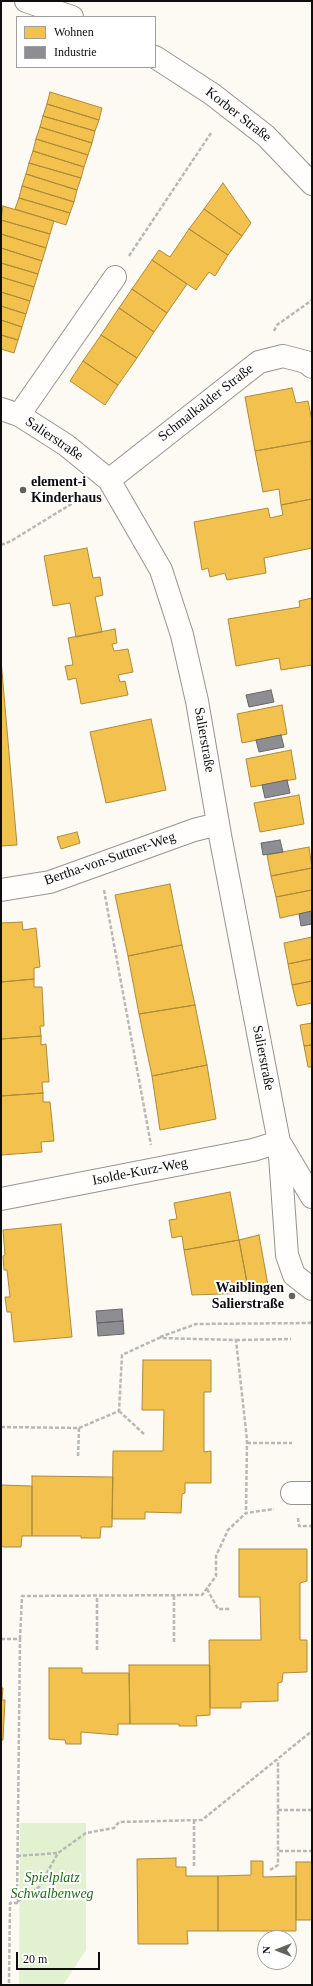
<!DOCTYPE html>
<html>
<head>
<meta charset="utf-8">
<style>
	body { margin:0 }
	#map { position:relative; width:313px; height:1986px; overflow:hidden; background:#fcfaf2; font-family:Georgia,serif }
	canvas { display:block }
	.frame { position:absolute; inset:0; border:2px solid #0e0e0e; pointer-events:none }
	.legend { position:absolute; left:16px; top:16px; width:140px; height:52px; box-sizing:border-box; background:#fff; border:1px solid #9f9f9f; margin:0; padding:5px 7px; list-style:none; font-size:12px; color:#0e0e0e }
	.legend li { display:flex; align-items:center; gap:8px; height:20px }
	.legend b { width:20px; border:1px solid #9f9f9f }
	.north { position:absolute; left:257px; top:1930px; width:40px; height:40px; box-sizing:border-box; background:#fff; border:1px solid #9f9f9f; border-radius:50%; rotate:270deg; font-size:11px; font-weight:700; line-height:16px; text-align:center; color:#0e0e0e }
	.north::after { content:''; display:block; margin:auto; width:14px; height:18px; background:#61615e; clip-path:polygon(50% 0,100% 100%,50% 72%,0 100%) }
	.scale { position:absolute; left:16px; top:1952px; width:84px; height:18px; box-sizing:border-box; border:2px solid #0e0e0e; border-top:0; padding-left:5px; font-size:12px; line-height:14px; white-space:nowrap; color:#0e0e0e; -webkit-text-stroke:3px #fff; paint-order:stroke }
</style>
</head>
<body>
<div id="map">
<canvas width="313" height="1986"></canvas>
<div class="frame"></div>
<ul class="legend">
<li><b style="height:11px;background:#f2c14e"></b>Wohnen</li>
<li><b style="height:11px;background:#8d8d92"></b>Industrie</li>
</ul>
<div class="north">N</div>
<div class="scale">20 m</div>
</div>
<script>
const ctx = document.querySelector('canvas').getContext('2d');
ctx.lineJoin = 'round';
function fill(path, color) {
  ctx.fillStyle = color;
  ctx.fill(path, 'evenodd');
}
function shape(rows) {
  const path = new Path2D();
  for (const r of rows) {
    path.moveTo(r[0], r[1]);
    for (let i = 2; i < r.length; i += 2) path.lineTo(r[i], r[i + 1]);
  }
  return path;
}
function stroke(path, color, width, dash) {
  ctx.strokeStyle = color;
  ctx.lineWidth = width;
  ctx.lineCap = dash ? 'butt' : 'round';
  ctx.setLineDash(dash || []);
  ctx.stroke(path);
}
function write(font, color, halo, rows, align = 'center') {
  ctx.font = font + ' Georgia,serif';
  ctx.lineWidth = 4;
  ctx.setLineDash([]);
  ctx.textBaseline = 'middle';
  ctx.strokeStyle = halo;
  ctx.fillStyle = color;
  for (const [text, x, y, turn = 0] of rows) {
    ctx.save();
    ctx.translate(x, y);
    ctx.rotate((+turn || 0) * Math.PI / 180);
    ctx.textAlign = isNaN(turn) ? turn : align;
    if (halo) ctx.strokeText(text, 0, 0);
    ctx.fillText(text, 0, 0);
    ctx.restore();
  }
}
const green = shape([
	[20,1823,86,1823,86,1950,63,1985,19,1985]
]);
const homes = shape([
	[50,92,102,108,99,120,47,104,50,92],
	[47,104,99,120,95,131,43,116,47,104],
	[43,116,95,131,92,143,40,127,43,116],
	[40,127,92,143,88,155,36,139,40,127],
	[36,139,88,155,84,167,33,151,36,139],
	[33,151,84,167,81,178,29,163,33,151],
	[29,163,81,178,77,190,26,174,29,163],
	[26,174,77,190,74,202,22,186,26,174],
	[223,183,251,223,242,236,204,209,223,183],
	[22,186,74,202,70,213,19,198,22,186],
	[19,198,70,213,66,225,15,209,19,198],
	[3,206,54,221,50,234,1,220,3,206],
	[204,209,242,236,228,255,189,229,204,209],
	[1,220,50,234,46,248,1,234,1,220],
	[189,229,228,255,215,276,209,272,196,290,152,260,159,250,170,257,189,229],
	[1,234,46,248,42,261,1,248,1,234],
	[1,248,42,261,38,274,1,263,1,248],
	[152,260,187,284,167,313,132,289,152,260],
	[1,263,38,274,34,287,1,277,1,263],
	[1,277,34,287,30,301,1,292,1,277],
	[132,289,167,313,154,332,119,308,132,289],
	[1,292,30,301,26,314,1,306,1,292],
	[1,306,26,314,22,327,1,320,1,306],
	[119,308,154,332,137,358,101,335,119,308],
	[1,320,22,327,18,340,1,335,1,320],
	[1,335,18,340,14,353,1,349,1,335],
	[101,335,137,358,118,385,83,361,101,335],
	[83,361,118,385,105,405,70,381,83,361],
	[292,388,296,403,308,401,312,421,312,441,255,451,245,397,292,388],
	[311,441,312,499,281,505,279,489,263,492,255,451,311,441],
	[312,499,312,548,264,558,266,573,227,580,225,573,210,577,208,568,202,570,194,522,268,508,270,518,283,515,281,505,312,499],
	[87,548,93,578,100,577,103,595,95,597,102,632,76,637,70,603,53,606,44,556,87,548],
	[312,598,312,665,281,670,279,658,236,666,228,619,300,607,299,601,312,598],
	[115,629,117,643,112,644,114,651,128,649,133,672,118,675,120,682,125,681,128,695,81,704,76,678,68,680,65,666,73,665,68,638,115,629],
	[1,660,17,845,1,846,1,660],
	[282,705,287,734,242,743,237,714,282,705],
	[151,719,166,790,106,803,90,732,151,719],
	[291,750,296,779,251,787,246,759,291,750],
	[299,795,304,824,260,832,254,803,299,795],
	[77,832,80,843,61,849,57,837,77,832],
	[309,847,312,868,271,876,267,855,309,847],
	[312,868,312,890,276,897,271,876,312,868],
	[170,884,182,945,128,956,115,895,170,884],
	[312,890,312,911,280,918,276,897,312,890],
	[22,922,23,930,36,928,40,967,34,968,34,979,1,982,1,923,22,922],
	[312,937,312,959,288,964,284,943,312,937],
	[182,945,195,1005,139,1014,128,956,182,945],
	[312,959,312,981,292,985,288,964,312,959],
	[34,979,34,987,42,987,44,1026,40,1026,41,1036,1,1039,1,982,34,979],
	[312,981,312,1003,297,1006,292,985,312,981],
	[195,1005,207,1065,152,1076,139,1014,195,1005],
	[312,1023,312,1045,304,1046,300,1025,312,1023],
	[41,1036,41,1045,46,1044,49,1082,42,1082,43,1093,1,1096,1,1039,41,1036],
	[312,1045,312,1067,308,1067,304,1046,312,1045],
	[207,1065,216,1119,160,1130,152,1076,207,1065],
	[43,1093,43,1102,50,1102,54,1141,41,1142,42,1152,1,1155,1,1096,43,1093],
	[230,1192,239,1240,184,1250,182,1236,172,1238,169,1220,177,1219,174,1203,230,1192],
	[61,1224,72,1337,14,1342,11,1312,7,1312,5,1297,10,1297,7,1270,4,1270,3,1256,5,1255,3,1230,61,1224],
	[259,1235,269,1291,249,1293,239,1240,259,1235],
	[239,1240,249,1293,192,1295,184,1250,239,1240],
	[143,1360,211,1360,211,1392,204,1392,204,1452,211,1451,211,1483,185,1483,185,1493,182,1494,181,1513,145,1512,145,1519,112,1519,113,1451,163,1451,164,1410,142,1410,143,1360],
	[32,1476,113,1477,112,1527,101,1527,100,1538,81,1538,81,1536,32,1536,32,1476],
	[1,1485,32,1486,32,1536,22,1536,21,1547,3,1547,1,1545,1,1485],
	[239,1549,307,1549,307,1581,300,1583,300,1640,307,1640,307,1672,283,1673,282,1682,278,1683,278,1701,241,1702,241,1708,210,1708,209,1640,261,1640,260,1597,239,1597,239,1549],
	[129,1665,210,1665,210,1715,196,1716,197,1726,179,1726,179,1724,130,1724,129,1665],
	[49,1668,82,1668,82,1673,129,1673,130,1724,118,1724,118,1735,81,1732,81,1744,66,1744,65,1740,49,1739,49,1668],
	[1,1688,3,1688,2,1700,5,1700,3,1740,1,1740,1,1688],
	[176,1858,176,1867,186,1867,186,1876,218,1876,218,1931,187,1931,188,1944,138,1944,137,1859,176,1858],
	[251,1861,263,1861,263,1877,296,1876,296,1931,218,1931,218,1876,251,1875,251,1861],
	[296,1862,312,1862,312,1920,296,1920,296,1862]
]);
const industry = shape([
	[271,690,274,702,249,707,246,695,271,690],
	[281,735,284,747,259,752,256,740,281,735],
	[287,780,290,793,265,798,262,785,287,780],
	[280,840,283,852,263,855,261,843,280,840],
	[312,911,312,924,301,926,299,914,312,911],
	[122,1309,123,1321,97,1323,96,1311,122,1309],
	[123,1321,124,1334,98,1336,97,1323,123,1321]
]);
const path = shape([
	[129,256,211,133],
	[274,331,277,325,312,300],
	[1,545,11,541,86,495],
	[104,890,151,1145],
	[160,1337,196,1324,310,1323,312,1320],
	[236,1340,291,1339],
	[119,1411,144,1434],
	[1,1427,79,1428,119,1411,122,1355,159,1338,236,1340,247,1440,246,1513],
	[247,1443,292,1443],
	[78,1456,79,1428],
	[298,1518,299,1526,312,1526],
	[207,1589,218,1609,231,1609],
	[174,1596,174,1644],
	[1,1639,20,1639,17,1903,10,1903,9,1985],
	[20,1639,22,1596,202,1595,216,1576,216,1556,228,1530,246,1513,274,1509],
	[97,1650,97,1596],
	[278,1810,312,1810],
	[194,1820,194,1867],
	[279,1851,312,1851],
	[17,1856,58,1853],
	[270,1870,278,1865,278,1760],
	[17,1902,39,1887,58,1853,86,1833,114,1828,119,1822,202,1820,312,1731]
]);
const minor = shape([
	[26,1,72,17],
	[155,57,212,94,266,136,312,184],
	[1,409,19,415,66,445,109,480,161,570,182,635,197,701,220,835,279,1142,287,1255,294,1275,312,1289],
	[19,415,115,277],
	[109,480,259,362,283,356,306,362,312,367],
	[1,890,50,882,194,830,218,824],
	[281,1145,312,1197],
	[1,1199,253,1150,279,1142],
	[292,1493,312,1493]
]);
const markers = [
	[23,490,4,"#61615e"],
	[292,1296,4,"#61615e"]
];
const streetNames = [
	["Korber Straße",238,115,38],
	["Schmalkalder Straße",206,403,-38],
	["Salierstraße",54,439,34],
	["Salierstraße",204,740,80],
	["Bertha-von-Suttner-Weg",110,859,-19],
	["Salierstraße",263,1058,79],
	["Isolde-Kurz-Weg",140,1172,-11]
];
const poiNames = [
	["element-i",31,482],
	["Kinderhaus",31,498],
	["Waiblingen",284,1288,"right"],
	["Salierstraße",284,1304,"right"]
];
const parkNames = [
	["Spielplatz",52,1878],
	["Schwalbenweg",52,1894]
];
fill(green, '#e2f2d1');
fill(homes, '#f2c14e');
stroke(homes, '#ae8b3b', 1);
fill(industry, '#8d8d92');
stroke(industry, '#67676a', 1);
stroke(minor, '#959491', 24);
stroke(path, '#b8b8b6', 2.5, [4, 2]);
stroke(minor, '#fffefd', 22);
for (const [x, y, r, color] of markers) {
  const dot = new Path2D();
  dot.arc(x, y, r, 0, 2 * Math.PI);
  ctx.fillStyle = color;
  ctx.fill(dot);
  stroke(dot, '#fff', 1.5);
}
write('14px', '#0e0e0e', '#fff', streetNames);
write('bold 14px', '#0e0e0e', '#fff', poiNames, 'left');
write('italic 14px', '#24691b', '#fff', parkNames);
</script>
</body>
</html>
